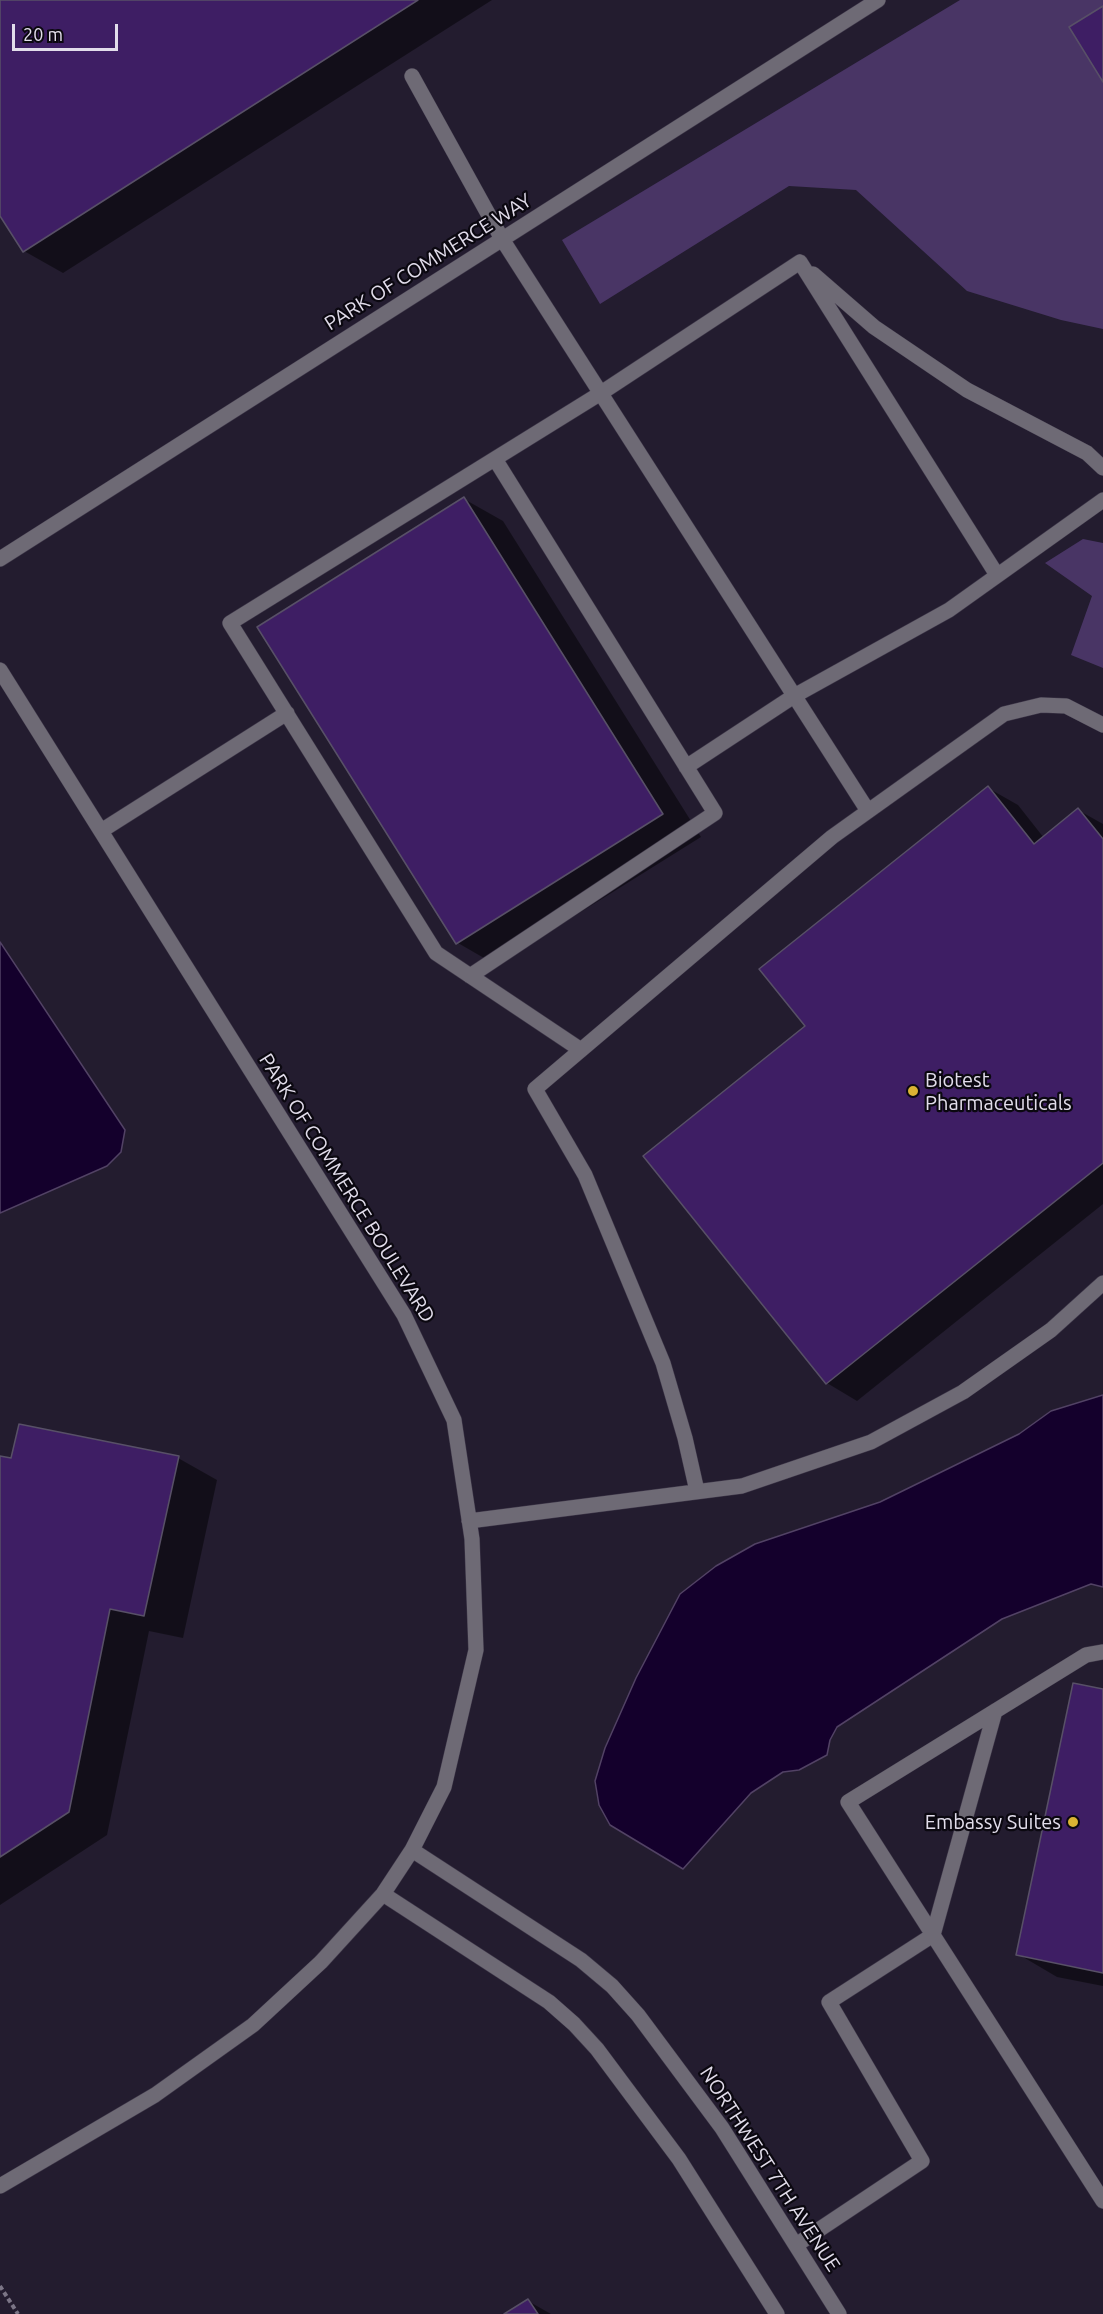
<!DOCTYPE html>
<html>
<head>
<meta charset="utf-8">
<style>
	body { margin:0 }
	#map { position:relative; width:1103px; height:2314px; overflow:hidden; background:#231c2f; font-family:Ubuntu,sans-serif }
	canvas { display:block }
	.scale { position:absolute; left:12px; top:24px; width:106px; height:27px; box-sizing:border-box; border:3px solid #e2ddeb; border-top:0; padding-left:8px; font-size:18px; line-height:21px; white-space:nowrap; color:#e2ddeb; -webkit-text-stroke:4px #0b0810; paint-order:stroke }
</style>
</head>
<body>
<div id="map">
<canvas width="1103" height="2314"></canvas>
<div class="scale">20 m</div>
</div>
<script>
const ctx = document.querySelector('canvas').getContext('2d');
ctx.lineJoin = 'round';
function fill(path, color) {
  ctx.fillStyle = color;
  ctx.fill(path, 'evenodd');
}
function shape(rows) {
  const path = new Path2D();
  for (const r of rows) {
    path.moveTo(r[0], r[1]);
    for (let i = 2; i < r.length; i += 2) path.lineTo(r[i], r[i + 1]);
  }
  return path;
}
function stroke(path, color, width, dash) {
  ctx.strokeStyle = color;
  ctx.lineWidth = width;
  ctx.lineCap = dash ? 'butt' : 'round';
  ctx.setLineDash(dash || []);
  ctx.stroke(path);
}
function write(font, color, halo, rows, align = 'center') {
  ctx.font = font + ' Ubuntu,sans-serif';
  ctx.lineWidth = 4.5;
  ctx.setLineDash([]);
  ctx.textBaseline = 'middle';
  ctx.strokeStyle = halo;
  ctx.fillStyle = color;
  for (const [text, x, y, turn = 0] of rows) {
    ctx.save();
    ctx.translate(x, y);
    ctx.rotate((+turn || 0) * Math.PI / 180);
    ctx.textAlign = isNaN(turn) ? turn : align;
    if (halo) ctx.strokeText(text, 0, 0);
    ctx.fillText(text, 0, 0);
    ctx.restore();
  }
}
const green = shape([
	[960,0,1103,0,1103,329,1061,320,967,291,856,190,789,186,600,304,562,240],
	[1083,539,1103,543,1103,668,1071,655,1092,596,1045,563]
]);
const water = shape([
	[0,942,125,1130,121,1152,107,1166,0,1213,0,942],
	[1103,1395,1103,1587,1091,1584,1002,1619,837,1727,830,1740,827,1755,799,1770,783,1772,751,1793,683,1869,610,1825,599,1805,595,1781,605,1748,636,1678,680,1594,716,1566,755,1544,880,1502,1019,1434,1051,1411,1103,1395]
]);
const shadow = shape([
	[0,0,492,0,63,273,24,251,0,213],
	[464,499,503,521,701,837,496,965,458,943],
	[988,788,1018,805,1044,838,1078,810,1103,824,1103,1204,857,1401,827,1383,645,1156,807,1026],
	[0,1458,12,1460,178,1458,217,1480,183,1638,149,1631,107,1835,0,1905],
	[1103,1691,1103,1986,1057,1977,1018,1954],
	[528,2301,551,2314,507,2314]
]);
const building = shape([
	[0,0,418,0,23,252,0,216,0,0],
	[1103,6,1103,82,1069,27,1103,6],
	[464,497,663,814,456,944,257,627,464,497],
	[988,786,1034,844,1078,808,1103,839,1103,1163,826,1384,643,1156,805,1026,759,969,988,786],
	[19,1424,179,1456,144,1616,110,1609,69,1812,0,1857,0,1456,11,1458,19,1424],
	[1073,1683,1103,1689,1103,1973,1016,1955,1073,1683],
	[528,2299,538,2314,504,2314,528,2299]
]);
const path = shape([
	[0,2286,18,2314]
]);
const minor = shape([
	[412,76,502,239,868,811],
	[800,262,997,575],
	[813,274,874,327,967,390,1087,453,1103,468],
	[0,559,878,0],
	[0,670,404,1315,454,1420,472,1539,476,1650,444,1787,412,1850,383,1894,321,1962,253,2025,155,2095,0,2186],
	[686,767,794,696,949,610,1103,500],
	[101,831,287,713],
	[470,976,715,813,495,459],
	[581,1050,436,953,230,623,601,393,800,262],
	[697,1491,685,1438,663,1363,585,1175,535,1089,832,837,1004,714,1041,705,1066,706,1103,725],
	[469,1521,742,1486,871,1442,963,1392,1051,1330,1103,1283],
	[1103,1652,1086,1655,848,1802,1103,2201],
	[412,1850,581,1960,612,1986,638,2015,722,2128,839,2314],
	[383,1894,549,2002,574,2024,597,2049,679,2159,777,2314],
	[796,2245,922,2161,829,2002,933,1935,995,1711]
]);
const markers = [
	[913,1091,6,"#dab333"],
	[1073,1822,6,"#dab333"]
];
const streetNames = [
	["PARK OF COMMERCE WAY",428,262,-32],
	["PARK OF COMMERCE BOULEVARD",347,1188,58],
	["NORTHWEST 7TH AVENUE",770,2169,57]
];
const poiNames = [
	["Biotest",925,1080],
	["Pharmaceuticals",925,1103],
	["Embassy Suites",1061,1822,"right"]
];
fill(green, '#493565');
fill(water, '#14002c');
stroke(water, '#524265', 1.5);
fill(shadow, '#0007');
fill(building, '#3e1e64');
stroke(building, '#585067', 1.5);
stroke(minor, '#3e3749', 16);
stroke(path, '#7b7586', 4, [4.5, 3]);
stroke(minor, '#6e6a75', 15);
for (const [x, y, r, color] of markers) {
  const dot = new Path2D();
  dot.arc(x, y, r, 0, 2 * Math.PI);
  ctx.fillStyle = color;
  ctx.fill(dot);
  stroke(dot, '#0b0810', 2);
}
write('20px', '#e2ddeb', '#0b0810', streetNames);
write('20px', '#e2ddeb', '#0b0810', poiNames, 'left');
</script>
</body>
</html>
